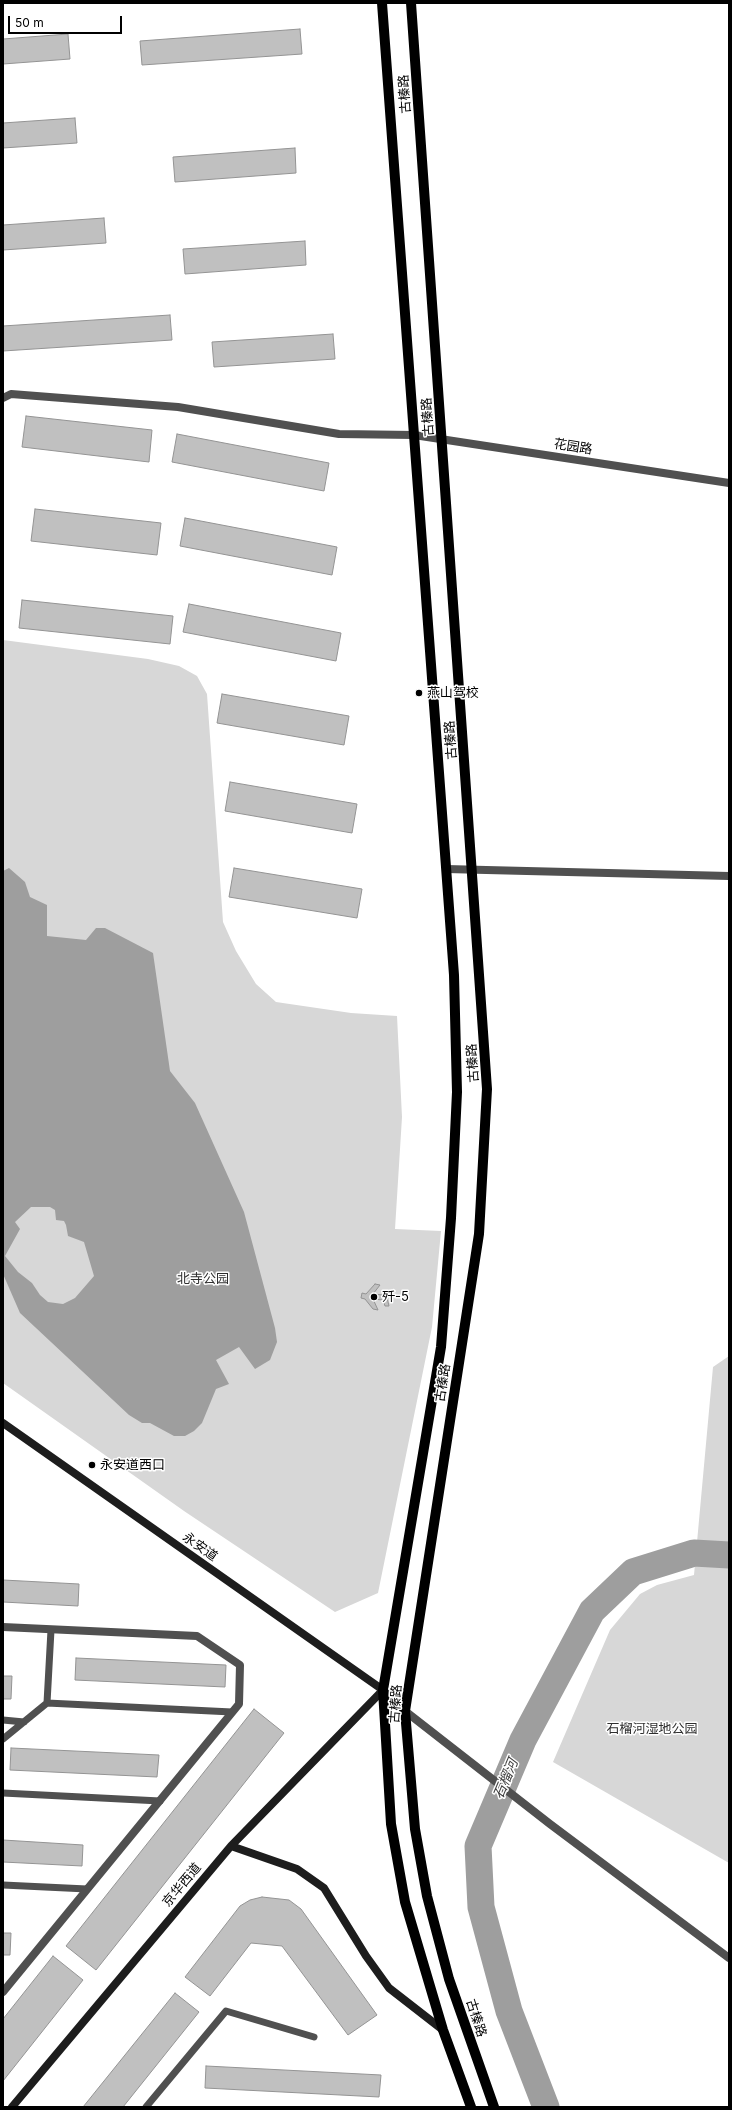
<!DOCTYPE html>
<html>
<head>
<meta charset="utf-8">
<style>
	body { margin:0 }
	#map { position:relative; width:732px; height:2110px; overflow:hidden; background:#fff; font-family:Inter,sans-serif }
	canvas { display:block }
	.frame { position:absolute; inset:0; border:4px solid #000; pointer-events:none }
	.scale { position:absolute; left:8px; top:16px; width:114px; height:18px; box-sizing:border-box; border:2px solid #000; border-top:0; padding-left:5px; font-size:12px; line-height:14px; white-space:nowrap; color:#000; -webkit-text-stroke:3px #fff; paint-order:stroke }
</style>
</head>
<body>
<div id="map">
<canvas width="732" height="2110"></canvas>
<div class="frame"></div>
<div class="scale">50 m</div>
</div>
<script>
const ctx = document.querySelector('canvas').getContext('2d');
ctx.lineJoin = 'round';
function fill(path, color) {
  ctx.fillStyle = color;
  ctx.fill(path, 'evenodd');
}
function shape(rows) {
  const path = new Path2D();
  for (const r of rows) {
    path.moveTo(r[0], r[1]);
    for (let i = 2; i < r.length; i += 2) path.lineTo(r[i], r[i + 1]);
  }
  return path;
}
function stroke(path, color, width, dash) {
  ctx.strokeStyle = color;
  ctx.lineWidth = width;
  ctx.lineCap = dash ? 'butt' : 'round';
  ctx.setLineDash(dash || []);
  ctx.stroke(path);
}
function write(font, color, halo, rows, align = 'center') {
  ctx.font = font + ' Inter,"Noto Sans SC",sans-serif';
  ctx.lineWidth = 3;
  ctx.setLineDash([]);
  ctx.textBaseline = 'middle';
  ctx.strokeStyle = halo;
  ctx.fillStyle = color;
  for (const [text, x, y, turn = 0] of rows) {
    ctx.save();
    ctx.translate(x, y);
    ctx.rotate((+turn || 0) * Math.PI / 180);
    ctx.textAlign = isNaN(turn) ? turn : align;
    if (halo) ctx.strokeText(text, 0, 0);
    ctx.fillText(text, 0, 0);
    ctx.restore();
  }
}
const green = shape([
	[3,640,148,659,179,666,197,676,207,694,223,922,236,951,256,984,276,1002,351,1013,397,1016,402,1117,395,1229,441,1231,432,1327,378,1593,335,1612,184,1511,3,1383],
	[729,1356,729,1863,553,1762,610,1630,640,1594,657,1585,694,1575,713,1367]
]);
const water = shape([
	[9,868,25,882,30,897,47,905,47,936,86,940,96,928,105,928,153,953,170,1071,195,1103,244,1212,275,1328,277,1342,270,1360,255,1369,239,1347,216,1360,229,1384,216,1389,202,1423,194,1431,185,1436,174,1436,150,1423,142,1423,129,1415,20,1313,3,1274,3,871],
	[31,1207,50,1207,55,1210,56,1220,64,1221,66,1225,68,1236,84,1242,94,1276,75,1298,63,1304,48,1302,40,1295,32,1283,18,1272,5,1256,20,1229,15,1222]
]);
const river = shape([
	[546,2107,509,2011,481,1907,478,1846,523,1740,592,1611,633,1572,694,1553,729,1555]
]);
const building = shape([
	[300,29,302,54,142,65,140,41,300,29],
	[68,34,70,59,3,64,3,39,68,34],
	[75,118,77,143,3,148,3,123,75,118],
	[295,148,296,173,175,182,173,157,295,148],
	[104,218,106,243,3,250,3,225,104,218],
	[305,241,306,265,185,274,183,249,305,241],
	[170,315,172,340,3,351,3,326,170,315],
	[333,334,335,359,214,367,212,342,333,334],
	[26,416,152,430,149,462,22,447,26,416],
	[177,434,329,463,324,491,172,462,177,434],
	[35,509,161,523,157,555,31,541,35,509],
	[185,518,337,547,332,575,180,546,185,518],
	[22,600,173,616,170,644,19,628,22,600],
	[189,604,341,633,336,661,183,632,189,604],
	[222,694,349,716,344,745,217,723,222,694],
	[230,782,357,804,352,833,225,811,230,782],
	[234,868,362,889,357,918,229,897,234,868],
	[375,1284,380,1285,373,1294,383,1295,387,1291,391,1291,387,1298,389,1306,385,1306,383,1300,373,1299,378,1310,373,1309,365,1299,361,1298,362,1293,366,1294,375,1284],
	[3,1580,79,1584,78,1606,3,1602,3,1580],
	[76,1658,226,1665,225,1687,75,1680,76,1658],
	[3,1676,12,1676,11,1699,3,1699,3,1676],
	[254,1709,284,1733,96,1970,66,1946,254,1709],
	[11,1748,159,1755,157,1777,10,1770,11,1748],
	[3,1840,83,1845,82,1866,3,1862,3,1840],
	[262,1897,289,1900,301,1909,377,2015,348,2035,282,1946,251,1943,210,1996,185,1977,240,1906,250,1900,262,1897],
	[3,1933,11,1933,10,1955,3,1955,3,1933],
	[53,1956,83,1980,3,2081,3,2019,53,1956],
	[175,1993,199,2012,123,2107,83,2107,175,1993],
	[206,2066,381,2075,379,2097,205,2088,206,2066]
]);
const lane = shape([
	[47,1703,232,1712],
	[3,1720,24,1722],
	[3,1739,47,1703,51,1630],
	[3,1793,160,1801],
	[3,1885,87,1889],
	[146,2107,226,2011,314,2037]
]);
const street = shape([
	[3,398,11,394,178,407,339,434,414,435,729,483],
	[446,869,729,876],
	[3,1627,197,1636,240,1665,239,1704,3,1992],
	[405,1711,550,1824,729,1958]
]);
const secondary = shape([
	[3,1423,383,1690,405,1711],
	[231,1846,297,1869,324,1888,366,1956,389,1988,443,2030],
	[12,2107,231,1846,383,1690]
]);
const primary = shape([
	[382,3,454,975,457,1092,451,1218,441,1347,383,1690,391,1824,405,1902,443,2030,471,2107],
	[411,3,487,1089,479,1234,405,1711,415,1829,427,1896,449,1979,494,2107]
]);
const markers = [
	[419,693,4,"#000"],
	[374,1297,4,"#000"],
	[92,1465,4,"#000"]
];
const streetNames = [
	["古榛路",405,94,-94],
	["古榛路",428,417,-94],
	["花园路",573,447,9],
	["古榛路",451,740,-94],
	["古榛路",473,1063,-94],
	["古榛路",443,1383,-81],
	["永安道",200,1547,35],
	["古榛路",396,1704,-86],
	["京华西道",182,1885,-50],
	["古榛路",476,2018,72]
];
const poiNames = [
	["燕山驾校",427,693],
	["歼-5",382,1297],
	["永安道西口",100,1465]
];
const parkNames = [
	["北寺公园",203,1279],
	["石榴河湿地公园",652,1729]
];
const waterNames = [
	["石榴河",506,1779,-67]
];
fill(green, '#d7d7d7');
fill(water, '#9e9e9e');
stroke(river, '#9e9e9e', 27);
fill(building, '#c0c0c0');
stroke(building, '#949494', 1);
stroke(lane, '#505050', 7);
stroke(street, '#505050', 8);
stroke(secondary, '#1d1d1d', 8);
stroke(primary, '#000', 10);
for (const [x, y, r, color] of markers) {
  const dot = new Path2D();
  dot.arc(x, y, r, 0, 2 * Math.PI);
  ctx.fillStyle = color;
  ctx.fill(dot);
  stroke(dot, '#fff', 1.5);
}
write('13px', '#000', '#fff', streetNames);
write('13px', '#000', '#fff', poiNames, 'left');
write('13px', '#2e2e2e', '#fff', parkNames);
write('italic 14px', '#3f3f3f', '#fff', waterNames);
</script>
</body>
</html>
